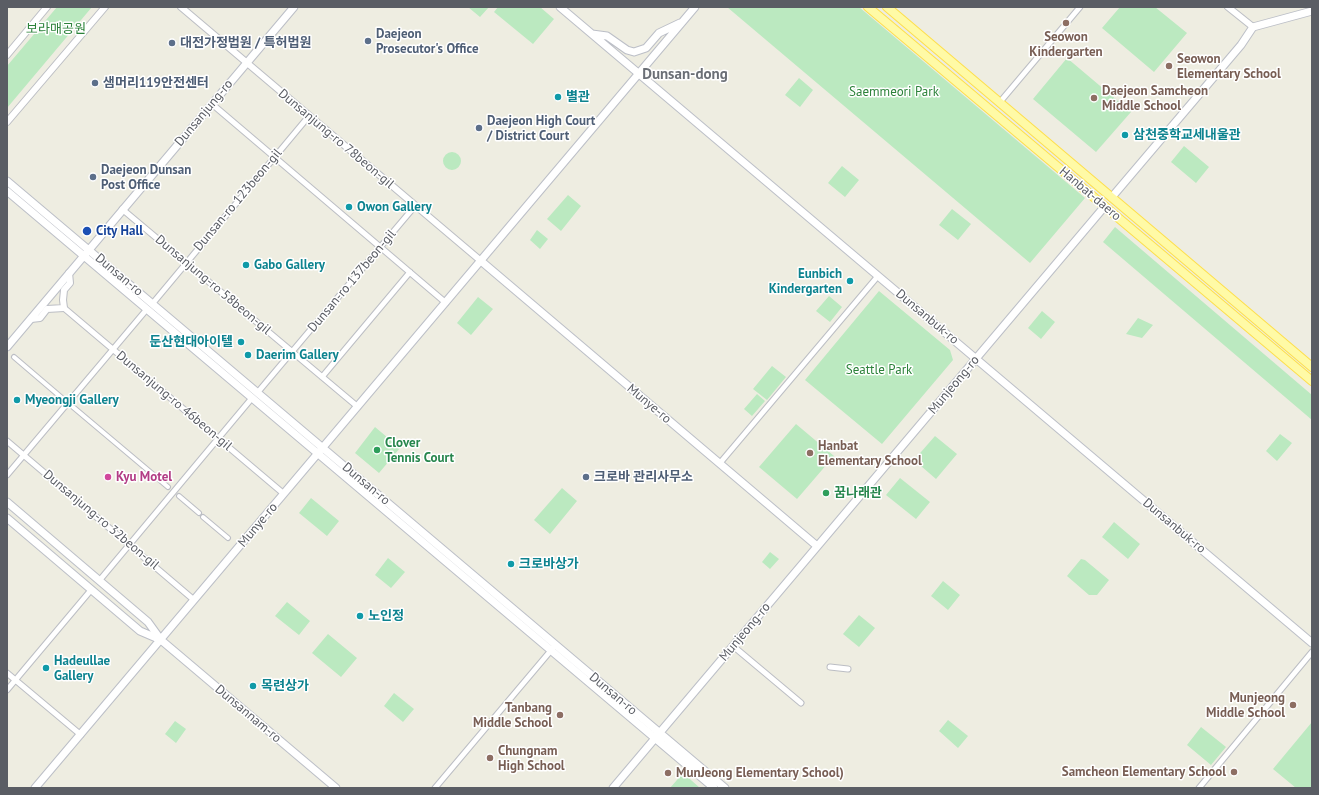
<!DOCTYPE html>
<html>
<head>
<meta charset="utf-8">
<style>
	body { margin:0 }
	#map { position:relative; width:1319px; height:795px; overflow:hidden; background:#eeede1; font-family:"PT Sans",sans-serif }
	canvas { display:block }
	.frame { position:absolute; inset:0; border:8px solid #5a5d64; pointer-events:none }
</style>
</head>
<body>
<div id="map">
<canvas width="1319" height="795"></canvas>
<div class="frame"></div>
</div>
<script>
const ctx = document.querySelector('canvas').getContext('2d');
ctx.lineJoin = 'round';
function fill(path, color) {
  ctx.fillStyle = color;
  ctx.fill(path, 'evenodd');
}
function shape(rows) {
  const path = new Path2D();
  for (const r of rows) {
    if (r.length === 3) {
      path.moveTo(r[0] + r[2], r[1]);
      path.arc(r[0], r[1], r[2], 0, 2 * Math.PI);
      continue;
    }
    path.moveTo(r[0], r[1]);
    for (let i = 2; i < r.length; i += 2) path.lineTo(r[i], r[i + 1]);
  }
  return path;
}
function stroke(path, color, width, dash) {
  ctx.strokeStyle = color;
  ctx.lineWidth = width;
  ctx.lineCap = dash ? 'butt' : 'round';
  ctx.setLineDash(dash || []);
  ctx.stroke(path);
}
function write(font, color, halo, rows, align = 'center') {
  ctx.font = font + ' "PT Sans","Noto Sans KR",sans-serif';
  ctx.lineWidth = 3;
  ctx.setLineDash([]);
  ctx.textBaseline = 'middle';
  ctx.strokeStyle = halo;
  ctx.fillStyle = color;
  for (const [text, x, y, turn = 0] of rows) {
    ctx.save();
    ctx.translate(x, y);
    ctx.rotate((+turn || 0) * Math.PI / 180);
    ctx.textAlign = isNaN(turn) ? turn : align;
    if (halo) ctx.strokeText(text, 0, 0);
    ctx.fillText(text, 0, 0);
    ctx.restore();
  }
}
const green = shape([
	[57,7,92,7,7,108,7,66],
	[468,7,489,7,480,17],
	[498,7,540,7,554,19,533,44,494,12],
	[727,7,859,7,1085,198,1030,263],
	[1120,7,1155,7,1187,33,1154,72,1102,28],
	[1067,58,1131,112,1096,152,1033,99],
	[799,78,813,90,800,107,785,95],
	[1184,146,1209,167,1196,183,1171,162],
	[452,161,9],
	[842,166,859,180,845,197,828,183],
	[568,195,581,206,561,231,547,219],
	[952,209,971,224,958,240,939,225],
	[1115,227,1312,395,1312,420,1103,242],
	[537,230,548,239,540,249,530,240],
	[879,291,950,350,953,360,882,444,805,380],
	[829,296,842,307,830,322,816,311],
	[478,297,493,309,471,335,457,323],
	[1042,311,1055,322,1041,339,1028,328],
	[1138,318,1153,325,1142,338,1126,334],
	[772,366,786,377,767,400,753,389],
	[757,394,765,401,752,416,744,409],
	[796,424,834,456,797,499,759,467],
	[375,427,400,448,379,473,355,453],
	[1280,434,1292,443,1277,461,1266,451],
	[935,436,957,454,936,479,914,460],
	[900,478,930,502,916,519,886,495],
	[562,488,577,501,550,534,534,520],
	[311,498,339,521,327,536,299,513],
	[1114,522,1140,544,1128,559,1102,537],
	[770,552,779,559,770,569,762,562],
	[388,558,405,572,391,588,375,575],
	[1081,559,1085,560,1109,580,1097,595,1089,595,1067,576],
	[943,581,960,595,948,610,931,596],
	[287,602,310,621,299,635,275,616],
	[859,615,875,628,859,647,843,634],
	[328,634,357,658,341,677,312,653],
	[394,693,414,709,403,722,384,706],
	[948,720,968,736,958,748,939,731],
	[175,721,186,729,176,743,165,734],
	[1312,722,1312,788,1296,788,1273,769],
	[1201,727,1226,747,1211,765,1187,745],
	[683,773,700,788,670,788]
]);
const pedestrian = shape([
	[14,357,62,398],
	[73,407,168,487],
	[179,496,199,513],
	[203,517,228,538]
]);
const minor = shape([
	[1000,102,1080,7],
	[212,104,446,303],
	[122,209,358,407],
	[153,303,309,116],
	[64,308,284,494],
	[322,377,410,272],
	[258,392,415,206],
	[7,441,194,600],
	[720,463,878,276],
	[7,475,147,309],
	[99,581,252,398],
	[733,646,801,703],
	[830,667,848,669],
	[7,673,81,735],
	[7,690,91,590],
	[435,788,553,648],
	[1199,788,1312,652]
]);
const tertiary = shape([
	[181,7,481,261],
	[1228,7,1253,27],
	[7,55,47,7],
	[7,122,105,7],
	[31,319,40,318,47,309,64,308,63,300,64,290,70,283,69,273]
]);
const secondary = shape([
	[560,7,1312,643],
	[592,34,607,36,627,50,634,52,646,48,659,33,680,23],
	[7,181,725,788],
	[7,191,714,788],
	[1112,197,1241,45,1253,27,1312,11],
	[481,261,817,546],
	[7,347,294,7],
	[7,502,148,622,161,640,336,788],
	[7,518,140,631,161,640],
	[35,788,695,7],
	[613,788,1105,206]
]);
const primary = shape([
	[868,7,1312,381],
	[887,7,1312,367]
]);
const markers = [
	[1066,23,4,"#8d6e63"],
	[368,41,4,"#5c6f8a"],
	[172,43,4,"#5c6f8a"],
	[1169,66,4,"#8d6e63"],
	[95,83,4,"#5c6f8a"],
	[558,97,4,"#0f9aa8"],
	[1094,98,4,"#8d6e63"],
	[479,128,4,"#5c6f8a"],
	[1125,135,4,"#0f9aa8"],
	[93,177,4,"#5c6f8a"],
	[349,207,4,"#0f9aa8"],
	[87,231,5,"#1a4fb4"],
	[246,265,4,"#0f9aa8"],
	[850,281,4,"#0f9aa8"],
	[241,342,4,"#0f9aa8"],
	[248,355,4,"#0f9aa8"],
	[17,400,4,"#0f9aa8"],
	[377,450,4,"#2e9e5b"],
	[810,453,4,"#8d6e63"],
	[108,477,4,"#d1479c"],
	[586,477,4,"#5c6f8a"],
	[826,493,4,"#2e9e5b"],
	[511,564,4,"#0f9aa8"],
	[360,616,4,"#0f9aa8"],
	[46,668,4,"#0f9aa8"],
	[253,686,4,"#0f9aa8"],
	[1293,705,4,"#8d6e63"],
	[560,715,4,"#8d6e63"],
	[490,758,4,"#8d6e63"],
	[1234,772,4,"#8d6e63"],
	[668,773,4,"#8d6e63"]
];
const parkNames = [
	["보라매공원",56,29],
	["Saemmeori Park",894,92],
	["Seattle Park",879,370]
];
const serviceNames = [
	["Daejeon",376,34],
	["Prosecutor's Office",376,49],
	["대전가정법원 / 특허법원",180,43],
	["샘머리119안전센터",103,83],
	["Daejeon High Court",487,121],
	["/ District Court",487,136],
	["Daejeon Dunsan",101,170],
	["Post Office",101,185],
	["크로바 관리사무소",594,477]
];
const educationNames = [
	["Seowon",1066,37,"center"],
	["Kindergarten",1066,52,"center"],
	["Seowon",1177,59],
	["Elementary School",1177,74],
	["Daejeon Samcheon",1102,91],
	["Middle School",1102,106],
	["Hanbat",818,446],
	["Elementary School",818,461],
	["Munjeong",1285,698,"right"],
	["Middle School",1285,713,"right"],
	["Tanbang",552,708,"right"],
	["Middle School",552,723,"right"],
	["Chungnam",498,751],
	["High School",498,766],
	["Samcheon Elementary School",1226,772,"right"],
	["MunJeong Elementary School)",676,773]
];
const cultureNames = [
	["별관",566,97],
	["삼천중학교세내울관",1133,135],
	["Owon Gallery",357,207],
	["Gabo Gallery",254,265],
	["Eunbich",842,274,"right"],
	["Kindergarten",842,289,"right"],
	["둔산현대아이텔",233,342,"right"],
	["Daerim Gallery",256,355],
	["Myeongji Gallery",25,400],
	["크로바상가",519,564],
	["노인정",368,616],
	["Hadeullae",54,661],
	["Gallery",54,676],
	["목련상가",261,686]
];
const streetNames = [
	["Dunsanjung-ro",204,113,-50],
	["Dunsanjung-ro 78beon-gil",336,139,40],
	["Hanbat-daero",1090,194,40],
	["Dunsan-ro 123beon-gil",238,200,-50],
	["Dunsan-ro",119,275,40],
	["Dunsan-ro 137beon-gil",352,281,-50],
	["Dunsanjung-ro 58beon-gil",213,285,40],
	["Dunsanbuk-ro",927,317,40],
	["Munjeong-ro",954,385,-50],
	["Dunsanjung-ro 46beon-gil",174,401,40],
	["Munye-ro",649,404,40],
	["Dunsan-ro",366,484,40],
	["Dunsanjung-ro 32beon-gil",101,520,40],
	["Munye-ro",258,525,-50],
	["Dunsanbuk-ro",1174,526,40],
	["Munjeong-ro",745,632,-50],
	["Dunsan-ro",613,694,40],
	["Dunsannam-ro",248,714,40]
];
const transitNames = [
	["City Hall",96,231]
];
const leisureNames = [
	["Clover",385,443],
	["Tennis Court",385,458],
	["꿈나래관",834,493]
];
const hotelNames = [
	["Kyu Motel",116,477]
];
const quarterNames = [
	["Dunsan-dong",685,75]
];
fill(green, '#bbe9c0');
stroke(pedestrian, '#bcbec4', 6);
stroke(minor, '#bcbec4', 7);
stroke(tertiary, '#bcbec4', 8);
stroke(secondary, '#bcbfc7', 9);
stroke(primary, '#fedf4b', 10);
stroke(pedestrian, '#fff', 4);
stroke(minor, '#fff', 5);
stroke(tertiary, '#fff', 6);
stroke(secondary, '#fff', 7);
stroke(primary, '#fffaa6', 8);
for (const [x, y, r, color] of markers) {
  const dot = new Path2D();
  dot.arc(x, y, r, 0, 2 * Math.PI);
  ctx.fillStyle = color;
  ctx.fill(dot);
  stroke(dot, '#fff', 1.5);
}
write('13px', '#2c823a', '#fff', parkNames);
write('bold 13px', '#4e5e75', '#fff', serviceNames, 'left');
write('bold 13px', '#785e54', '#fff', educationNames, 'left');
write('bold 13px', '#0d838f', '#fff', cultureNames, 'left');
write('13px', '#5a5d64', '#fff', streetNames);
write('bold 13px', '#164399', '#fff', transitNames, 'left');
write('bold 13px', '#27864d', '#fff', leisureNames, 'left');
write('bold 13px', '#b23c85', '#fff', hotelNames, 'left');
write('bold 15px', '#6b6f76', '#fff', quarterNames);
</script>
</body>
</html>
